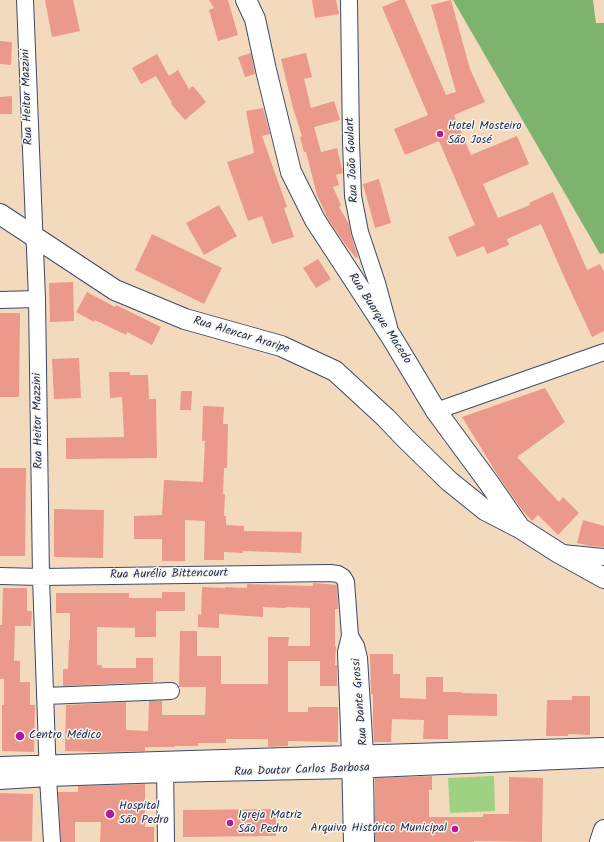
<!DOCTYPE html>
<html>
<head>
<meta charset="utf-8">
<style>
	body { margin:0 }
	canvas { display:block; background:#f3dabc }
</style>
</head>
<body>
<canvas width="604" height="842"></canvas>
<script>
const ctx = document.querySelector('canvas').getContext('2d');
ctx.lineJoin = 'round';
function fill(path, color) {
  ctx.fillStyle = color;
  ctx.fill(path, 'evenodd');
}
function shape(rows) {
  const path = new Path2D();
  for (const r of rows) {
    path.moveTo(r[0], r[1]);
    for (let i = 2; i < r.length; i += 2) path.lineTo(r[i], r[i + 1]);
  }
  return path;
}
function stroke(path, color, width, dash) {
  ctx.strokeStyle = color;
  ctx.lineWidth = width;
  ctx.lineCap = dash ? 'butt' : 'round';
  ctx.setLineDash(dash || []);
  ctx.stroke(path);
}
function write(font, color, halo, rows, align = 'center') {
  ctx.font = font + ' Kalam,sans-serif';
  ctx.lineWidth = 3;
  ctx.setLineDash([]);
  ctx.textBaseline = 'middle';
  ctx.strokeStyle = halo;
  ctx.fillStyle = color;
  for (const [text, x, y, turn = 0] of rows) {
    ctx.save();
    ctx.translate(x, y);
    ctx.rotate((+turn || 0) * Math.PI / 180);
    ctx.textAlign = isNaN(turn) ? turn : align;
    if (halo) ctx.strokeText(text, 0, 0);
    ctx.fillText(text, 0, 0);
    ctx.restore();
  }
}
const green = shape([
	[494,776,495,811,450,813,448,778]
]);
const forest = shape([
	[453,0,593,0,596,23,604,23,604,253,600,254]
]);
const building = shape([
	[45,0,73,0,80,31,52,37],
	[209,0,228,0,238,35,218,41,209,10,214,8],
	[312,0,336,0,339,14,315,18],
	[399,0,405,0,446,95,456,92,431,5,451,0,470,69,485,102,454,115,471,155,517,136,529,164,483,184,498,218,530,205,529,203,553,192,587,270,600,264,604,272,604,331,592,337,565,279,541,224,507,239,509,245,487,254,484,246,457,257,448,237,475,225,439,141,405,155,394,129,428,115,382,7],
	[0,41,12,42,11,65,0,64],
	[251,53,255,74,245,77,238,57],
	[306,53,312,77,304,79,311,108,334,101,340,120,314,127,321,152,337,148,343,173,336,175,339,185,333,187,341,205,339,207,349,224,351,235,358,257,356,258,344,243,325,214,326,214,317,195,306,152,304,152,300,137,302,136,293,108,281,59],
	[157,54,169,76,178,70,189,89,193,86,206,102,185,120,171,104,172,103,156,76,141,84,132,68],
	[12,96,12,114,0,114,0,97],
	[263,108,270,134,262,136,287,207,284,208,294,237,272,244,262,216,248,221,227,162,254,153,246,111],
	[379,179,391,223,375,228,363,184],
	[219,205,237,236,204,255,186,223],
	[152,234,222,268,204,304,135,270],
	[318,259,331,279,316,288,303,268],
	[73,282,74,321,50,322,49,283],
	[87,292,115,307,116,305,161,327,152,345,127,332,126,335,95,320,94,322,76,312],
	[0,313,20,313,19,397,0,397],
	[79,358,81,398,54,399,52,359],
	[109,372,130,372,130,375,148,375,149,399,156,399,157,458,66,459,66,438,124,437,122,397,110,398],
	[545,388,565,422,517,457,559,502,563,497,579,513,558,535,538,515,532,521,522,510,499,477,462,417],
	[181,391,192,391,191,410,180,410],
	[203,406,224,407,223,424,228,424,227,468,224,468,223,494,225,494,224,516,226,516,226,525,244,526,244,531,302,532,301,553,243,551,243,553,224,552,224,560,204,560,205,521,185,520,185,561,162,561,162,539,134,539,134,516,162,515,164,480,203,482,205,441,202,441],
	[0,468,26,468,25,556,0,556],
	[54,509,104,510,103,558,54,557],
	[583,520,604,526,604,547,590,546,577,543],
	[313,583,337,585,338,605,338,609,335,609,335,646,336,646,335,665,337,665,337,686,320,686,320,661,288,661,288,712,308,712,308,707,338,707,338,742,288,741,288,746,268,747,268,739,226,739,226,743,198,743,198,746,175,746,175,747,145,747,145,751,104,752,65,751,66,705,126,702,126,730,148,731,149,701,162,701,162,715,205,715,206,687,179,687,179,686,180,631,197,631,197,656,221,656,221,684,268,684,268,637,289,637,288,646,310,646,310,608,286,607,286,608,263,607,263,617,219,614,219,628,198,627,198,614,201,615,202,587,225,588,225,587,247,588,247,584,313,586],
	[3,588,27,588,27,611,32,611,31,626,15,626,14,661,20,661,20,682,30,682,30,705,35,705,34,752,2,751,2,705,4,705,4,679,0,679,0,625,2,625],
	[162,592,185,592,185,611,156,611,156,637,135,637,135,628,97,627,97,665,102,665,102,668,136,668,136,658,153,658,153,682,63,686,63,669,68,669,69,640,70,640,70,613,56,613,56,593,129,593,129,598,162,598],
	[370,654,393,654,393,674,400,674,400,698,426,699,426,677,443,677,443,692,462,692,462,693,497,694,497,716,448,715,448,739,423,739,424,720,392,719,391,742,374,742,373,724,373,694,371,694],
	[572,696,590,696,590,735,568,734,568,736,546,736,547,700,572,700],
	[432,776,432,790,429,790,429,817,483,817,483,814,509,814,509,777,543,778,542,842,474,841,474,842,375,842,375,778],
	[145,784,145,827,154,827,154,842,100,842,101,822,75,822,75,842,61,842,58,792,78,792,78,786],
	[0,793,33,794,32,841,0,841],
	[276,809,276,836,183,837,183,810]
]);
const minor = shape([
	[25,0,37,299,41,577,48,778,52,842],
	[349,0,351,142,353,196,360,232,377,283,389,327],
	[0,300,37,299],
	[436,411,604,352],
	[562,553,604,557],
	[0,576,41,577,330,573,338,574,343,577,346,582,350,636,346,652,350,754,352,842],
	[350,636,356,646,359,658,365,754,365,769,366,842],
	[45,696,171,691],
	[165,764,166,842],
	[0,765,604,746],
	[0,781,48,778,165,774,351,770,604,759]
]);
const major = shape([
	[246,0,255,19,266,70,291,172,315,220,392,338,436,411,489,483,520,528,559,553,604,578],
	[0,214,115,290,185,319,281,346,335,371,386,418,405,438,449,481,485,510,518,527],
	[600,842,604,830]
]);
const markers = [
	[440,134,4,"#b5179e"],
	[20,736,5,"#b5179e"],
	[110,814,5,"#b5179e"],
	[230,823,4,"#b5179e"],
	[455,829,4,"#b5179e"]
];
const streetNames = [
	["Rua Heitor Mazzini",28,97,-92],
	["Rua João Goulart",353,160,-93],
	["Rua Buarque Macedo",379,319,57],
	["Rua Alencar Araripe",241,336,17],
	["Rua Heitor Mazzini",39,421,-91],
	["Rua Aurélio Bittencourt",169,575,-1],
	["Rua Dante Grossi",361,702,-95],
	["Rua Doutor Carlos Barbosa",302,771,-2]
];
const poiNames = [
	["Hotel Mosteiro",448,127],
	["São José",448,141],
	["Centro Médico",29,736],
	["Hospital",119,807],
	["São Pedro",119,821],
	["Igreja Matriz",238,816],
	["São Pedro",238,830],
	["Arquivo Histórico Municipal",447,829,"right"]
];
fill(green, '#9ed181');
fill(forest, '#7eb36f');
fill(building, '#eb998b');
stroke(minor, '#3b496c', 18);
stroke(major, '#3b496c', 22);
stroke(minor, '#fff', 16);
stroke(major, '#fff', 20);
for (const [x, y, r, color] of markers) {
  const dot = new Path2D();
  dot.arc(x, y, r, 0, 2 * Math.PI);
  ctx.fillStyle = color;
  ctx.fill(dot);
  stroke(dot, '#fbf7ec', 1.5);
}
write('12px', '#1b2f5e', '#fbf7ec', streetNames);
write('12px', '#1b2f5e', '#fbf7ec', poiNames, 'left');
</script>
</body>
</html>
